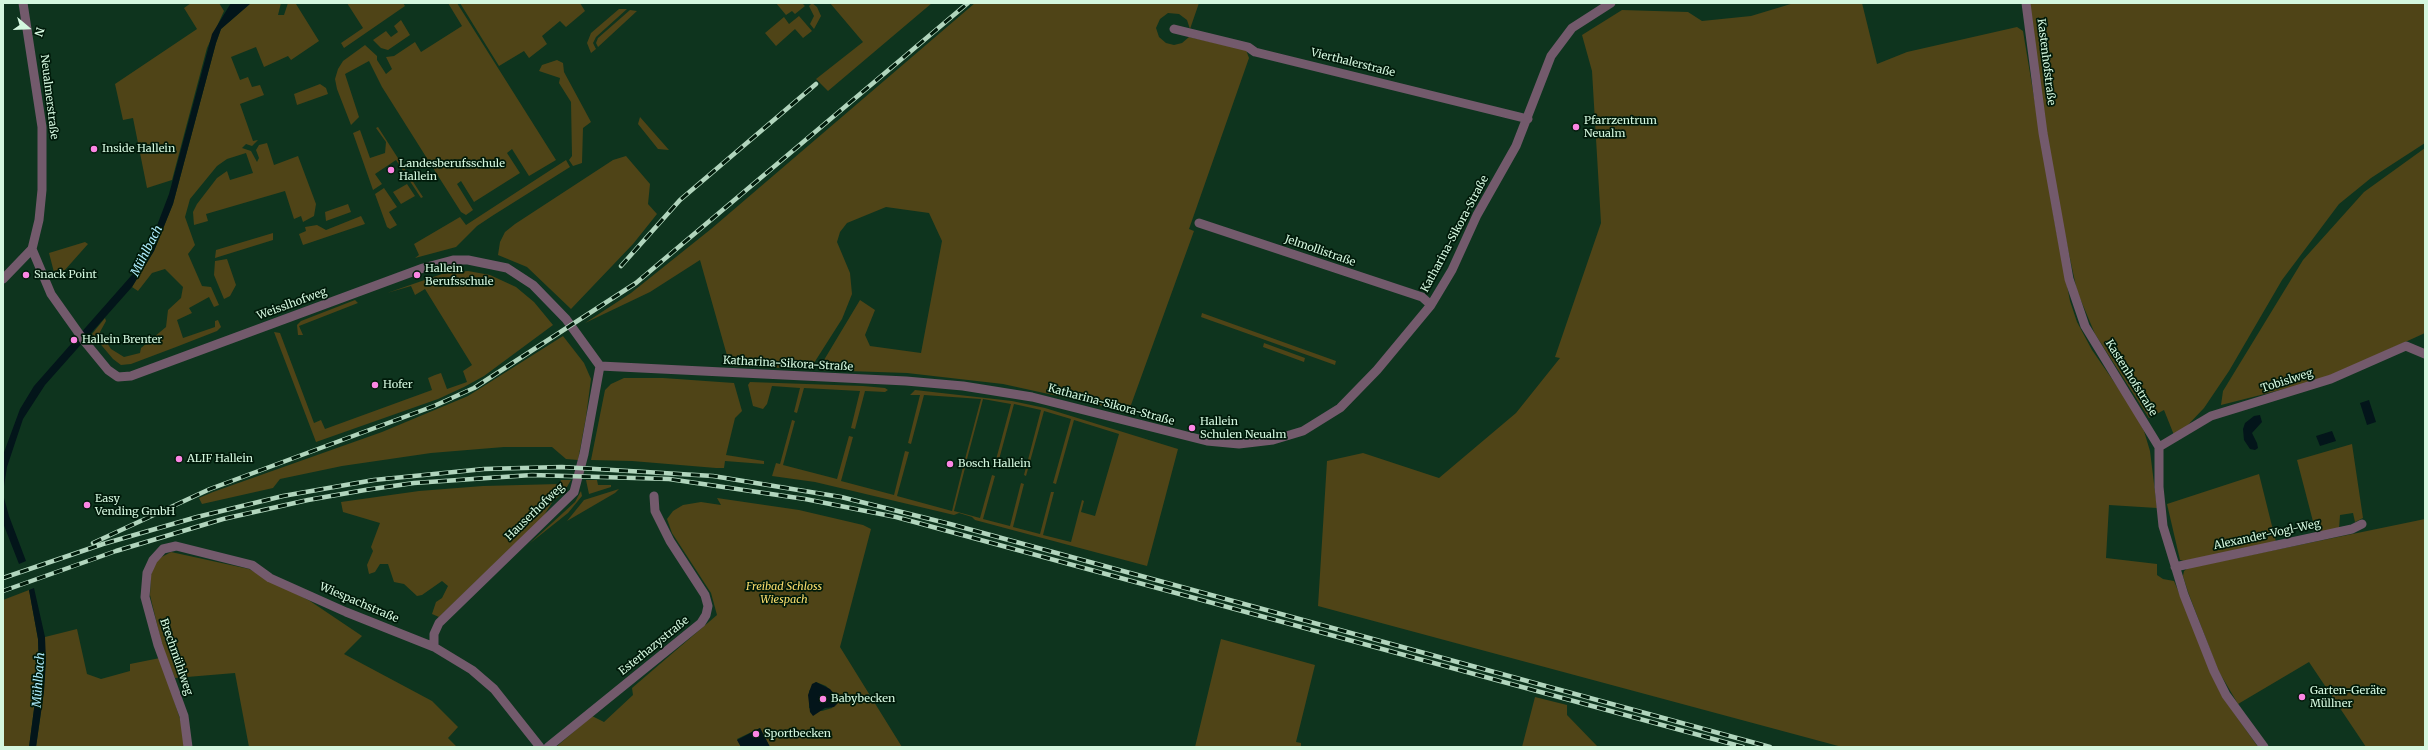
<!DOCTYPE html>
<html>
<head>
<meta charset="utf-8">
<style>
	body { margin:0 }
	#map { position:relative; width:2428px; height:750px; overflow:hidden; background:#0e341e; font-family:Merriweather,serif }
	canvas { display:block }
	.frame { position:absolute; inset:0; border:4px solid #d4f7df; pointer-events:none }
	.north { position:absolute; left:8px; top:8px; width:40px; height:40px; -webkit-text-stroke:3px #001a0a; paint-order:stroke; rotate:109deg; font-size:11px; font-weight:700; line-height:16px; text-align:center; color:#d4f7df }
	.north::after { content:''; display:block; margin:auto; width:14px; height:18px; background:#d4f7df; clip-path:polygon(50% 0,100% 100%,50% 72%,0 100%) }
</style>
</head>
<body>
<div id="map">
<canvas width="2428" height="750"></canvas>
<div class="frame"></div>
<div class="north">N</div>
</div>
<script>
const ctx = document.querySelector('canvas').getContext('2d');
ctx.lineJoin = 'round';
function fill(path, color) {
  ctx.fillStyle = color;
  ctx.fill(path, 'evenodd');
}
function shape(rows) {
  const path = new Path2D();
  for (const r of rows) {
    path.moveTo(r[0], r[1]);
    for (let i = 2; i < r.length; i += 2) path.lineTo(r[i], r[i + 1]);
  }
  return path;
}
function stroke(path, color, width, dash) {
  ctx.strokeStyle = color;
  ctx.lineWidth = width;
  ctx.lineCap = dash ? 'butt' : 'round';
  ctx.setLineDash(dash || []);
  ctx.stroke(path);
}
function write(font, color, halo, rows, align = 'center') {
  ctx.font = font + ' Merriweather,serif';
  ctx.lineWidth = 3.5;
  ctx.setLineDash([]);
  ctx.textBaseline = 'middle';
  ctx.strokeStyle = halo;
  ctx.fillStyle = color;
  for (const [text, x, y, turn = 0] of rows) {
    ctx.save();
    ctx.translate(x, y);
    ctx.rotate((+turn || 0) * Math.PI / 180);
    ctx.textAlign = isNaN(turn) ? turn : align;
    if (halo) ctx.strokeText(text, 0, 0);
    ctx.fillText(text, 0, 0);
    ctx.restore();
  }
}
const green = shape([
	[191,3,219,3,224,11,207,48,172,180,147,188,133,118,123,120,115,84,197,29,184,8],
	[251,3,281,3,278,15,284,15,288,3,298,3,296,4,319,41,291,60,288,56,264,67,256,47,231,57,240,80,248,77,252,87,260,85,264,95,240,104,253,141,258,140,252,146,246,144,242,148,251,151,257,162,259,158,256,150,259,145,267,143,274,165,298,156,316,204,314,216,303,222,301,216,294,219,285,191,206,214,208,221,194,225,193,212,197,204,217,178,227,171,230,180,253,173,246,153,227,159,217,166,190,199,185,217,195,245,188,254,202,286,211,287,219,305,214,307,209,297,189,308,192,313,177,320,183,338,215,327,215,321,218,320,221,327,217,331,176,347,131,364,121,365,113,359,92,334,105,318,106,321,100,332,111,349,124,357,140,353,141,348,166,327,168,310,181,298,183,287,165,269,152,273,138,291,132,287,154,251,173,204,216,43,221,29],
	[347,3,403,3,405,6,344,48,341,43,363,28],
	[448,3,457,3,556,160,529,176,512,149,507,153,520,173,474,202,461,181,457,184,473,210,466,215,461,212,440,179,382,87,369,61,345,74,359,117,351,125,337,89,335,79,338,69,343,61,365,45,377,56,377,60,386,74,392,69,386,57,394,56,415,42,421,52,462,26],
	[460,3,580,3,585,11,566,27,560,21,542,36,547,44,529,58,524,51,499,66],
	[776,3,802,3,805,6,795,14,792,11,786,15],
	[812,3,817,7,821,16,814,29,810,24,814,16,809,6],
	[830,3,932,3,828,91,816,79,863,42],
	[975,3,1199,3,1190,29,1187,20,1179,14,1168,13,1160,19,1156,28,1159,37,1166,43,1174,45,1182,43,1189,37,1246,50,1249,58,1189,229,1194,231,1131,405,1126,411,1003,384,907,373,818,370,860,300,875,310,865,335,870,346,921,353,942,241,929,213,886,207,847,223,840,232,837,242,850,273,852,294,842,319,814,363,808,369,730,366,700,260,650,292,585,323,631,293,711,229],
	[1794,3,1862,3,1877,64,1907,52,2017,27,2023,31,2055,224,2070,301,2077,322,2092,350,2130,405,2144,431,2150,451,2157,508,2109,505,2106,558,2157,564,2157,575,2163,579,2174,581,2224,699,2258,747,1842,747,1318,606,1327,461,1363,453,1439,478,1516,413,1560,358,1555,357,1601,223,1592,71,1582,35,1622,10,1688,12,1702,21,1751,16],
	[2029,3,2425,3,2425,143,2371,178,2339,204,2282,280,2229,371,2204,408,2185,428,2174,435,2164,410,2149,418,2095,334,2077,291,2060,212,2043,109],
	[619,9,627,9,596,37,593,43,596,49,591,53,587,43,591,33],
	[630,10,637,11,598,47,596,43,598,38],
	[799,16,812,31,803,38,795,29,776,46,765,33,784,17,789,24],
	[401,20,410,35,388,50,381,48,373,40,386,31,391,37,398,32,394,26],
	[557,60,563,63,564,72,591,122,583,128,582,163,573,166,569,160,572,156,571,102,559,83,560,78,539,71,542,65],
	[320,84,326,88,328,94,297,105,294,94],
	[640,117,669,150,658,149,638,124],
	[378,127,419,191,423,197,421,198,396,160,375,174,382,184,373,190,353,133,360,130,370,158,385,153,386,142,376,128],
	[2425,148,2425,333,2324,379,2221,405,2223,391,2303,260,2364,192],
	[626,156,650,184,648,204,657,214,633,244,571,309,527,267,498,255,500,242,505,232,515,224,613,160],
	[566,160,570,167,492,216,477,226,456,247,415,258,419,255,414,244,460,217,466,225],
	[407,184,415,196,401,204,393,192],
	[384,188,397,207,389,212,397,225,390,229,387,227,375,194],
	[348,204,351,212,326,221,325,212],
	[361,216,365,224,303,245,299,234,306,231,305,227,317,225,326,230],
	[273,233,273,240,215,258,216,250],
	[85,242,88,244,56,280,49,253],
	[227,259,236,285,230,296,224,299,214,275,215,261],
	[468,271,490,275,516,287,534,302,553,325,484,376,464,387,438,399,316,442,274,332,280,333,314,423,321,420,325,429,432,390,428,378,435,375,441,373,447,389,467,382,463,371,472,365,425,289,415,295,411,286,387,293,442,274],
	[355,300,358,303,299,326,303,335,298,335,297,325,301,321],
	[1202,313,1336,361,1335,365,1201,317],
	[563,336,584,363,591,379,586,417,578,460,566,459,552,447,504,447,431,453,342,466,280,479,273,488,202,504,199,498,213,492,382,432,468,396],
	[1264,343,1305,358,1304,362,1263,347],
	[624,378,663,378,734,383,742,411,735,418,726,455,764,461,764,464,725,461,724,468,716,468,632,461,591,460,605,390,611,384],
	[750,382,863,386,885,388,888,390,885,392,865,391,855,429,851,428,860,391,804,388,797,413,794,412,800,388,772,386,767,404,763,409,753,406,748,385],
	[915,390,1012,401,1045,408,1178,449,1147,566,975,520,972,517,959,513,954,515,815,482,772,476,776,463,780,464,792,420,795,421,783,465,837,479,849,436,853,437,841,481,894,495,905,451,909,452,897,496,952,511,963,467,965,468,954,511,980,518,992,475,995,476,983,519,1010,526,1021,483,1024,484,1013,527,1040,534,1051,492,1054,492,1043,535,1071,542,1082,500,1084,501,1081,512,1095,516,1119,434,1074,420,1056,484,1053,483,1071,419,1044,411,1026,476,1024,475,1041,410,1014,404,997,467,994,467,1011,404,983,399,967,459,965,459,981,399,924,395,911,444,908,443,920,395,910,395],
	[2352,444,2363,518,2355,522,2353,513,2340,515,2339,529,2316,533,2297,460],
	[2259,474,2276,542,2184,561,2180,560,2167,504],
	[561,480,571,480,564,492,553,501,543,517,439,617,432,614,436,602,442,598,448,586,442,581,422,595,417,596,404,584,394,582,388,564,380,564,375,572,369,574,367,565,373,551,371,547,380,523,343,512,341,502,419,491,483,486,559,484],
	[586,480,597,480,598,485,611,485,611,487,589,494],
	[619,489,615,493,567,521,584,500],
	[581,491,582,496,568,513,529,544,575,502],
	[717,498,799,510,863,525,871,529,840,647,902,747,770,747,760,728,737,739,741,747,556,747,592,716,604,722,633,695,632,688,717,615,711,593,672,533,667,519,673,511,683,505,701,502,721,505],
	[816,682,826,686,836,696,838,700,832,708,822,711,809,708,809,691],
	[2425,519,2425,747,2366,747,2309,662,2238,704,2218,670,2188,592,2183,576,2184,571,2188,568],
	[171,552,249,569,310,601,362,636,344,654,432,701,458,727,448,738,457,747,249,747,235,673,175,678,163,649,150,595,151,575,156,560],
	[29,590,38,639,39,671,29,747,3,747,3,600],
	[77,629,87,674,101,679,130,671,130,664,160,658,182,725,184,747,36,747,44,691,45,637],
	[1221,639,1315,665,1296,742,1301,743,1301,747,1195,747],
	[1535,697,1567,705,1567,715,1598,747,1522,747]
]);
const water = shape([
	[231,3,251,3,221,29,216,43,173,204,154,251,132,287,45,385,23,419,7,467,4,486,4,498,9,516,26,561,19,564,3,523,3,455,20,409,34,386,138,268,153,236,169,194,212,34],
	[2369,400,2376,422,2367,425,2360,403],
	[2260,415,2262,422,2252,433,2257,443,2258,448,2255,450,2250,449,2244,440,2243,429,2245,423,2254,416],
	[2332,431,2336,441,2320,446,2316,436],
	[34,588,45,637,46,661,44,691,36,747,29,747,39,671,38,639,29,590],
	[816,682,830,689,836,696,838,703,834,707,825,708,813,716,810,712,808,695,812,684],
	[760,728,770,747,741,747,737,740]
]);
const minor = shape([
	[2026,3,2043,133,2069,279,2085,326,2159,447,2159,487,2163,526,2184,595,2214,671,2226,695,2264,747],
	[1174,29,1248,47,1255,52,1528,119],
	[1199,223,1422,297,1431,305],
	[32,249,51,294,85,342,108,370,118,377,131,376,423,268,453,260,468,260,507,268,533,285,566,319,600,366,906,381,963,386,1032,397,1207,441,1239,444,1273,440,1303,431,1340,408,1377,370,1431,305,1452,270,1477,215,1516,146,1551,56,1572,28,1611,3],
	[3,279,32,249,39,220,42,190,42,127,23,3],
	[2159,447,2211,416,2331,379,2406,346,2425,354],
	[2175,567,2352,529,2362,524],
	[434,647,434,634,439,623,574,492,584,454,600,366],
	[188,747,184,716,158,645,145,597,147,573,153,560,163,549,176,546,252,565,270,578,346,612,434,647,472,670,494,689,540,747],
	[548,747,701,623,706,615,708,606,705,595,670,541,655,511,654,496]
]);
const rail = shape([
	[621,266,680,200,816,84],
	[93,543,210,489,434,406,474,388,636,283,968,3],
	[3,578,103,544,197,517,283,496,374,480,484,469,562,467,713,476,841,497,950,524,1770,747],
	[3,591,116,551,223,519,308,500,365,490,414,483,532,475,669,479,805,499,896,517,1743,747]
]);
const markers = [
	[1576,127,4,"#fc86e4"],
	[94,149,4,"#fc86e4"],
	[391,170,4,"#fc86e4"],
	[26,275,4,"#fc86e4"],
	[417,275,4,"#fc86e4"],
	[74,340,4,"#fc86e4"],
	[375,385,4,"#fc86e4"],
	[1192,428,4,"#fc86e4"],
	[179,459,4,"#fc86e4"],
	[950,464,4,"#fc86e4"],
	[87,505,4,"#fc86e4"],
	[2302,697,4,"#fc86e4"],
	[823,699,4,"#fc86e4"],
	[756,734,4,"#fc86e4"]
];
const streetNames = [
	["Kastenhofstraße",2046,62,83],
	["Vierthalerstraße",1353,63,14],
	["Neualmerstraße",49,97,83],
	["Katharina-Sikora-Straße",1455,234,-62],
	["Jelmollistraße",1320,251,19],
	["Weisslhofweg",292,304,-20],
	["Katharina-Sikora-Straße",788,364,3],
	["Kastenhofstraße",2131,378,58],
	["Tobislweg",2287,381,-18],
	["Katharina-Sikora-Straße",1111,405,15],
	["Hauserhofweg",535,512,-44],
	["Alexander-Vogl-Weg",2267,535,-12],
	["Wiespachstraße",359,603,23],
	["Esterhazystraße",654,646,-39],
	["Brechmühlweg",176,657,71]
];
const poiNames = [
	["Pfarrzentrum",1584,121],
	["Neualm",1584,134],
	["Inside Hallein",102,149],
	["Landesberufsschule",399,164],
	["Hallein",399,177],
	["Hallein",425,269],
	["Berufsschule",425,282],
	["Snack Point",34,275],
	["Hallein Brenter",82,340],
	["Hofer",383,385],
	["Hallein",1200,422],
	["Schulen Neualm",1200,435],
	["ALIF Hallein",187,459],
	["Bosch Hallein",958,464],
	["Easy",95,499],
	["Vending GmbH",95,512],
	["Garten-Geräte",2310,691],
	["Müllner",2310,704],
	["Babybecken",831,699],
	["Sportbecken",764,734]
];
const parkNames = [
	["Freibad Schloss",784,587],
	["Wiespach",784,600]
];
const waterNames = [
	["Mühlbach",147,251,-63],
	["Mühlbach",39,680,-86]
];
fill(green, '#4f4417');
fill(water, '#03151a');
stroke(minor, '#735a6c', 9);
stroke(rail, '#b1d5bd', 4.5);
stroke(rail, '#001a0a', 3, [9]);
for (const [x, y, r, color] of markers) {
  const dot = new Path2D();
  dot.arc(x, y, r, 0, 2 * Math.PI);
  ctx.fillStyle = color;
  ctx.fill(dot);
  stroke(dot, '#001a0a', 1.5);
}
write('11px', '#d4f7df', '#001a0a', streetNames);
write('11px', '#d4f7df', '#001a0a', poiNames, 'left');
write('italic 11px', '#f9dd6d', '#001a0a', parkNames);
write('italic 12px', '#afeeff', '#001a0a', waterNames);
</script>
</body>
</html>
